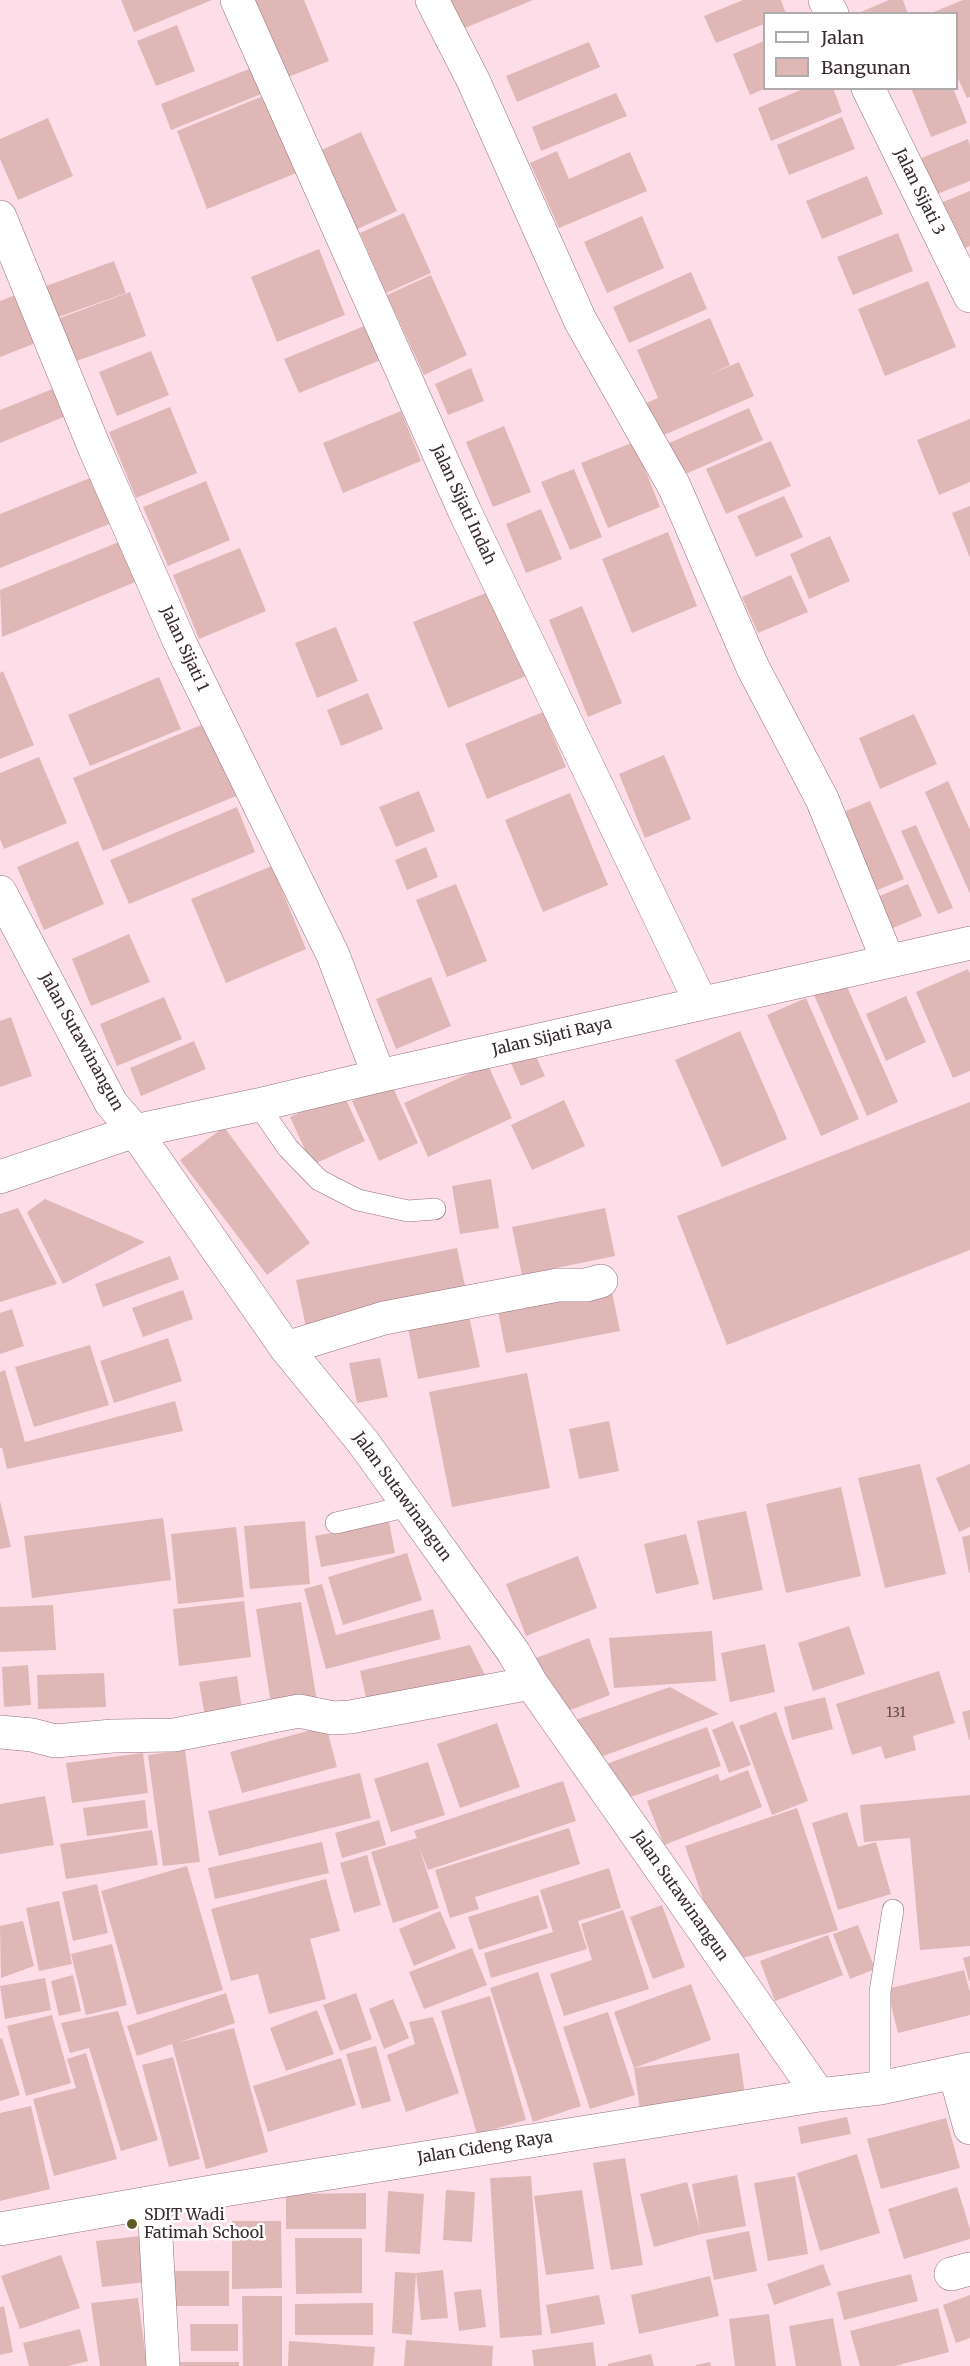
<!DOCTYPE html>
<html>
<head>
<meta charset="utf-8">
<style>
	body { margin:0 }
	#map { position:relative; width:970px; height:2366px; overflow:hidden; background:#fddee8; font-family:Merriweather,serif }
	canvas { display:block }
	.legend { position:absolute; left:763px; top:12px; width:195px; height:78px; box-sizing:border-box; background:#fff; border:2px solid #afaaab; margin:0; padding:8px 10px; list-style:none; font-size:18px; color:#382a2e }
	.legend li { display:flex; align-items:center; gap:12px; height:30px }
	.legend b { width:30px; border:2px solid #afaaab }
</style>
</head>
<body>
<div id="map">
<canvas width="970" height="2366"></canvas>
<ul class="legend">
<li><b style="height:8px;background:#fff"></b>Jalan</li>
<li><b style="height:16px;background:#deb7b6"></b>Bangunan</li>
</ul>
</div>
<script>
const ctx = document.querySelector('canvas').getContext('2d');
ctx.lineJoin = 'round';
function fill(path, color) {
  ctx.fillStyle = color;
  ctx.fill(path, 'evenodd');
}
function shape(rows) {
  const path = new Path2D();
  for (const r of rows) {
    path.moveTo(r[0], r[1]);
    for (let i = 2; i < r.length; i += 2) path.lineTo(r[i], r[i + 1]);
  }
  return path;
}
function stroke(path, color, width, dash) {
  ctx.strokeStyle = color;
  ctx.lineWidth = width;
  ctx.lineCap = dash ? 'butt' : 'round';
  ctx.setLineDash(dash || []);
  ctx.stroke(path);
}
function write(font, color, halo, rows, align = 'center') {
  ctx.font = font + ' Merriweather,serif';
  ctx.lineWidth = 5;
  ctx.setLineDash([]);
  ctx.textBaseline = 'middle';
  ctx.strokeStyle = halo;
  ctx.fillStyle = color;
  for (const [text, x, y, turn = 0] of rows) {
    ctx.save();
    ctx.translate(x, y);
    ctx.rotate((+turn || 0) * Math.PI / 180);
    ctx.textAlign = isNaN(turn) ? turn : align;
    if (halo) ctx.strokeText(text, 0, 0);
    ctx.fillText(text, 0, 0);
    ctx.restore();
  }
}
const building = shape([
	[121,0,212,0,134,32],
	[251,0,304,0,329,61,283,79],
	[448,0,533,0,460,30],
	[743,0,781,0,786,14,764,14,764,24,716,43,704,16],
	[889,0,903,0,908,14,856,14],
	[963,0,970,0,970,97,967,98,956,74,956,14,931,13],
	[177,25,195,71,156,86,137,41],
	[764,41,764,89,750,95,733,54],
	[589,42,600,67,517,102,506,76],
	[259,65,269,91,171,130,161,104],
	[805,88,833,88,842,112,771,141,758,108],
	[911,88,953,88,967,123,931,137],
	[616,93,627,116,541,151,532,127],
	[268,94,299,172,207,209,177,131],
	[842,117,855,149,789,175,777,145],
	[48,118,73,176,18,200,0,159,0,139],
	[361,132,397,211,353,231,317,152],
	[968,139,970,145,970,181,927,198,912,162],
	[557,151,569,179,630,152,647,191,559,228,530,163],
	[867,176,883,214,822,239,806,201],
	[970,191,970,246,953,253,933,206],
	[404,213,431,273,386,293,360,233],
	[642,216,664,268,607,293,584,242],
	[898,233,913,271,853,295,837,257],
	[319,249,345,315,277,342,251,277],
	[114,261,126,293,50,320,38,289],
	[691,272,707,309,629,343,613,307],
	[431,275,467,355,424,375,387,295],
	[928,281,956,347,885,376,858,309],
	[130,292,146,336,68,364,52,321],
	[18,294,38,342,0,357,0,301],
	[710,318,730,365,707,376,739,362,754,396,657,438,642,405,658,398,637,350],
	[374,322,388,357,299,393,284,359],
	[151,351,169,395,117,416,99,372],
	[471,368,484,401,448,415,435,384],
	[60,386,71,414,0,443,0,410],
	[170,407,197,473,136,498,109,432],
	[749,408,763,440,681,476,667,444],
	[401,411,421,461,343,493,323,443],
	[970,419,970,482,939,495,917,440],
	[504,426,531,492,493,507,466,442],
	[771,441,791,486,726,514,706,469],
	[634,442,660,507,608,528,581,463],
	[574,469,602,537,570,550,541,482],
	[100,474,119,520,0,568,0,514],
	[206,481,230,540,168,566,143,507],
	[784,496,803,537,756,557,737,516],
	[970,506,970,558,952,513],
	[541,509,562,559,526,573,506,524],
	[668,532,697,606,632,633,602,559],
	[830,536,850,581,809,599,790,554],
	[124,540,140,580,2,637,0,590],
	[240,548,266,611,199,639,173,575],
	[791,575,808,612,758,633,742,597],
	[491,591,526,676,448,708,413,622],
	[582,606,622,703,588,717,549,620],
	[336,627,358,681,317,698,295,643],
	[3,671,34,745,0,759,0,673],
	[159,677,181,729,90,766,68,715],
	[368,693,383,729,341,746,327,710],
	[543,712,566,767,487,799,465,744],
	[914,714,937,764,880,789,859,738],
	[206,723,236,796,103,851,73,778],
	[664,755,691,819,645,838,619,774],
	[39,757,67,823,4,849,0,839,0,773],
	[948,781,970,830,970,894,925,792],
	[419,791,435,831,396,847,379,807],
	[570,793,608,885,543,912,505,820],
	[870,801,904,879,875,891,841,813],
	[237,807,255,852,129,904,110,860],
	[916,825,953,908,938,914,901,831],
	[78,841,104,904,44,930,17,867],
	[426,847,438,877,407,890,395,860],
	[272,866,306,949,226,983,191,899],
	[456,884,487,961,447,977,416,900],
	[908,884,922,916,888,930,875,898],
	[129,934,150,982,91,1006,72,959],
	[968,969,970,974,970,1071,953,1078,916,992],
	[431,977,451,1026,396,1049,376,999],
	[845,982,898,1102,867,1116,814,995],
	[906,996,926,1042,886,1061,866,1014],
	[164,997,182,1039,117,1066,100,1024],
	[806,998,859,1119,821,1136,767,1015],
	[11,1017,32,1076,0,1087,0,1021],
	[740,1031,787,1139,722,1167,675,1060],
	[194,1041,206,1069,141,1096,130,1068],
	[533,1050,545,1076,521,1086,510,1061],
	[488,1065,512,1118,428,1157,404,1103],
	[391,1083,418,1143,379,1161,352,1101],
	[343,1093,365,1141,312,1165,290,1117],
	[564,1100,585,1146,532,1170,511,1125],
	[970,1102,970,1250,727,1345,677,1216],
	[224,1127,310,1243,267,1275,180,1160],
	[491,1179,499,1228,460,1234,452,1186],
	[45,1199,145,1242,63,1284,27,1212],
	[18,1208,57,1284,0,1302,0,1214],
	[605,1208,615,1256,522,1275,512,1227],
	[457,1248,467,1295,306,1327,296,1280],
	[170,1256,179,1279,103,1307,95,1284],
	[610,1283,620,1331,506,1353,497,1306],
	[183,1290,193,1319,143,1337,132,1308],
	[12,1309,24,1346,0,1354,0,1313],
	[469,1316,480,1367,418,1379,408,1328],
	[168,1338,182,1381,114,1403,100,1361],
	[90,1345,109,1405,34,1427,15,1367],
	[380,1358,388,1397,357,1403,349,1363],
	[5,1370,25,1442,175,1401,183,1431,7,1469,2,1448,0,1448,0,1372],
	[527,1373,550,1488,452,1507,429,1392],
	[609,1421,619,1471,579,1479,569,1429],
	[920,1464,946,1574,885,1588,858,1478],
	[970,1464,970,1527,959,1532,936,1478],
	[841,1487,861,1576,786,1593,766,1504],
	[0,1501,11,1547,0,1549],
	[746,1511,763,1590,713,1600,697,1521],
	[163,1518,171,1580,32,1598,24,1536],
	[305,1521,310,1584,250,1589,244,1526],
	[389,1522,395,1553,321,1567,315,1536],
	[236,1527,244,1597,178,1604,171,1534],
	[686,1534,699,1584,656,1594,644,1544],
	[970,1535,970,1573,969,1573,962,1537],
	[407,1553,422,1600,343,1625,328,1577],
	[578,1556,597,1608,526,1636,506,1584],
	[322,1584,336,1635,433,1609,441,1639,326,1669,304,1589],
	[244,1601,251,1657,179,1666,173,1609],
	[301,1602,317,1702,272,1710,256,1609],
	[53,1605,56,1650,0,1652,0,1607],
	[849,1626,865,1674,813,1691,798,1643],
	[712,1631,716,1681,614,1688,609,1638],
	[589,1638,610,1695,557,1715,536,1658],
	[765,1644,775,1692,730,1702,721,1653],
	[470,1645,487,1679,368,1706,360,1671],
	[28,1665,31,1705,4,1707,2,1667],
	[939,1671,955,1723,913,1736,916,1750,885,1759,881,1746,852,1755,836,1704],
	[104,1673,106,1707,38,1709,37,1675],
	[237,1676,243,1716,206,1722,199,1682],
	[670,1687,719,1714,592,1760,570,1722],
	[825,1697,833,1729,792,1740,784,1707],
	[970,1710,970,1740,969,1740,962,1712],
	[776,1712,808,1801,772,1815,739,1726],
	[733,1721,751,1765,729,1773,712,1730],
	[497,1723,520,1787,460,1808,437,1744],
	[326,1726,337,1767,242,1793,230,1752],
	[707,1727,721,1766,619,1801,601,1766],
	[185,1750,200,1862,163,1866,148,1755],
	[143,1753,148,1793,72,1803,66,1763],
	[428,1762,445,1815,391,1832,374,1779],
	[748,1770,762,1807,664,1845,647,1801,718,1774,720,1781],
	[360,1773,371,1818,219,1856,208,1811],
	[563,1781,576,1821,428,1870,418,1844,439,1908,393,1923,371,1852,417,1838,414,1831],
	[970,1795,970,1946,920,1950,910,1838,864,1842,860,1805],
	[45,1796,54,1845,0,1854,0,1804],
	[145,1800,148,1828,87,1836,83,1808],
	[797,1808,838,1930,743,1958,704,1902,685,1846],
	[847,1812,858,1847,876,1842,891,1894,838,1910,812,1823],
	[379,1820,386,1845,342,1858,335,1833],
	[569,1828,580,1864,475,1897,479,1909,450,1918,435,1870],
	[152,1830,158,1865,66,1879,60,1844],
	[322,1842,329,1873,215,1899,208,1868],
	[367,1855,381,1905,354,1913,340,1863],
	[187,1866,223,1990,137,2015,101,1891],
	[609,1868,621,1908,578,1921,587,1949,491,1978,484,1953,553,1932,540,1890],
	[326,1879,340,1931,310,1939,326,1999,269,2014,258,1974,231,1981,211,1909],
	[97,1884,108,1933,73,1941,62,1892],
	[538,1895,548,1928,479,1950,468,1917],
	[59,1901,72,1964,39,1971,26,1908],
	[662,1905,685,1967,653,1979,630,1917],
	[623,1910,649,1989,564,2016,550,1974,592,1960,581,1924],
	[440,1911,456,1948,414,1966,399,1929],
	[23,1921,34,1966,1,1978,0,1926],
	[858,1925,875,1969,850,1979,833,1934],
	[828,1935,843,1975,775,2001,760,1961],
	[112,1944,127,2005,86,2015,71,1954],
	[472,1948,487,1985,424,2009,409,1972],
	[970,1956,970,1981,969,1981,963,1958],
	[964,1970,970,1993,970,2015,898,2033,887,1989],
	[538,1972,581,2106,533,2122,490,1988],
	[73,1975,81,2011,59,2016,51,1981],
	[45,1978,51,2010,5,2019,0,1986],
	[691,1984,711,2040,634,2068,614,2012],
	[226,1993,235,2023,177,2043,234,2028,268,2152,206,2169,172,2044,137,2056,127,2026],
	[356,1993,372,2039,340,2051,323,2005],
	[490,1996,526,2120,477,2134,441,2011],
	[393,1999,409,2038,384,2049,369,2009],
	[317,2010,334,2054,286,2071,270,2028],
	[118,2011,158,2140,121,2151,89,2048,70,2053,61,2023],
	[608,2012,635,2095,590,2109,563,2027],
	[52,2015,71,2083,26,2096,7,2026],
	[433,2017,459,2093,406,2112,387,2055,415,2044,409,2022],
	[2,2038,20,2095,0,2101,0,2039],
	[376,2046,391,2101,362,2109,346,2054],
	[86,2053,117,2159,54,2176,33,2099,76,2088,67,2059],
	[739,2053,745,2094,640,2109,634,2068],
	[173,2057,200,2159,169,2167,142,2065],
	[341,2058,356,2105,268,2132,253,2086],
	[31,2106,50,2189,0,2201,0,2113],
	[847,2117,851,2134,801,2144,798,2127],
	[946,2118,960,2168,881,2189,867,2139],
	[857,2154,880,2233,820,2251,797,2173],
	[625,2158,643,2265,611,2270,593,2163],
	[737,2175,746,2226,701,2234,654,2247,640,2194,687,2182,700,2230,692,2184],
	[531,2176,542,2335,500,2338,490,2178],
	[795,2176,808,2254,768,2261,754,2183],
	[957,2187,970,2229,970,2239,904,2259,888,2209],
	[446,2190,475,2192,472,2242,443,2240],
	[582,2190,594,2269,546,2275,534,2196],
	[388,2191,424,2194,420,2254,385,2252],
	[366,2193,366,2229,286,2229,286,2194],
	[232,2221,281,2221,282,2288,232,2289],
	[749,2231,757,2271,714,2280,706,2240],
	[140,2236,146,2282,102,2287,96,2241],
	[295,2238,362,2238,362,2293,296,2294],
	[61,2255,80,2308,20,2329,1,2276],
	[823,2264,831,2285,774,2305,767,2284],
	[443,2270,448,2318,421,2320,416,2273],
	[175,2271,229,2271,229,2306,175,2306],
	[395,2272,416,2273,412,2335,392,2333],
	[911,2274,918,2301,844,2320,837,2292],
	[710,2276,719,2316,639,2334,631,2295],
	[481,2289,486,2327,459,2331,454,2292],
	[599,2295,605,2324,551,2334,546,2305],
	[970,2295,970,2338,956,2343,943,2305],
	[242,2296,282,2296,282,2366,243,2366],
	[138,2298,147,2366,100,2366,91,2303],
	[373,2303,373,2335,295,2335,295,2304],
	[4,2306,13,2352,0,2355,0,2307],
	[938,2308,949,2352,895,2366,860,2366,850,2331],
	[769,2314,776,2366,735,2366,729,2319],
	[833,2318,842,2366,796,2366,789,2326],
	[190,2324,238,2324,238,2351,191,2351],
	[80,2329,88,2361,68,2366,29,2366,23,2343],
	[406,2340,493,2346,492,2366,404,2366],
	[289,2341,375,2347,373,2366,288,2366],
	[593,2342,596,2366,534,2366,532,2350],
	[651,2354,654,2366,608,2366,608,2364],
	[176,2362,239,2362,239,2366,176,2366],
	[710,2362,711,2366,696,2366,696,2365]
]);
const lane = shape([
	[258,1105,288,1148,319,1180,358,1200,408,1211,435,1209],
	[336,1523,409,1506],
	[880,2088,880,1992,893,1910]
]);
const street = shape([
	[237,0,465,512,701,1003],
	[432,0,473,80,580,320,674,486,753,668,822,799,888,961],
	[825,0,832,14],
	[868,88,970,296],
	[0,217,95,449,181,645,333,955,379,1076],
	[0,892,111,1103,135,1131,286,1348,363,1442,409,1506,514,1653,531,1683,819,2095],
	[0,1177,135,1131,258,1105,379,1076,970,943],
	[286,1348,384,1318,558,1285,586,1285,601,1281],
	[0,1732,32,1735,55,1741,113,1736,174,1735,299,1711,333,1718,350,1717,531,1683],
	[955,2073,970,2128],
	[154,2202,163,2366],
	[0,2229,211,2192,819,2095,880,2088,970,2069],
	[951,2274,970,2269]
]);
const markers = [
	[132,2224,6,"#5e5a26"]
];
const numberNames = [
	["131",896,1713]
];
const streetNames = [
	["Jalan Sijati 3",919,192,64],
	["Jalan Sijati Indah",463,505,65],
	["Jalan Sijati 1",184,649,65],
	["Jalan Sijati Raya",552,1037,-13],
	["Jalan Sutawinangun",81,1042,61],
	["Jalan Sutawinangun",402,1497,54],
	["Jalan Sutawinangun",680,1896,55],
	["Jalan Cideng Raya",485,2148,-9]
];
const poiNames = [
	["SDIT Wadi",144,2215],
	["Fatimah School",144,2233]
];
fill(building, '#deb7b6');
stroke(lane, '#92707c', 22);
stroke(street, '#92707c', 34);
stroke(lane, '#fff', 21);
stroke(street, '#fff', 33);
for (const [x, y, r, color] of markers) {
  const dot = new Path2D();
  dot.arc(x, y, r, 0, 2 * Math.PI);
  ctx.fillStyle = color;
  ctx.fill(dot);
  stroke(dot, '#fff', 2);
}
write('14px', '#624d50', null, numberNames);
write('16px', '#382a2e', '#fff', streetNames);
write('16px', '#382a2e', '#fff', poiNames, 'left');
</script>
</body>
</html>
